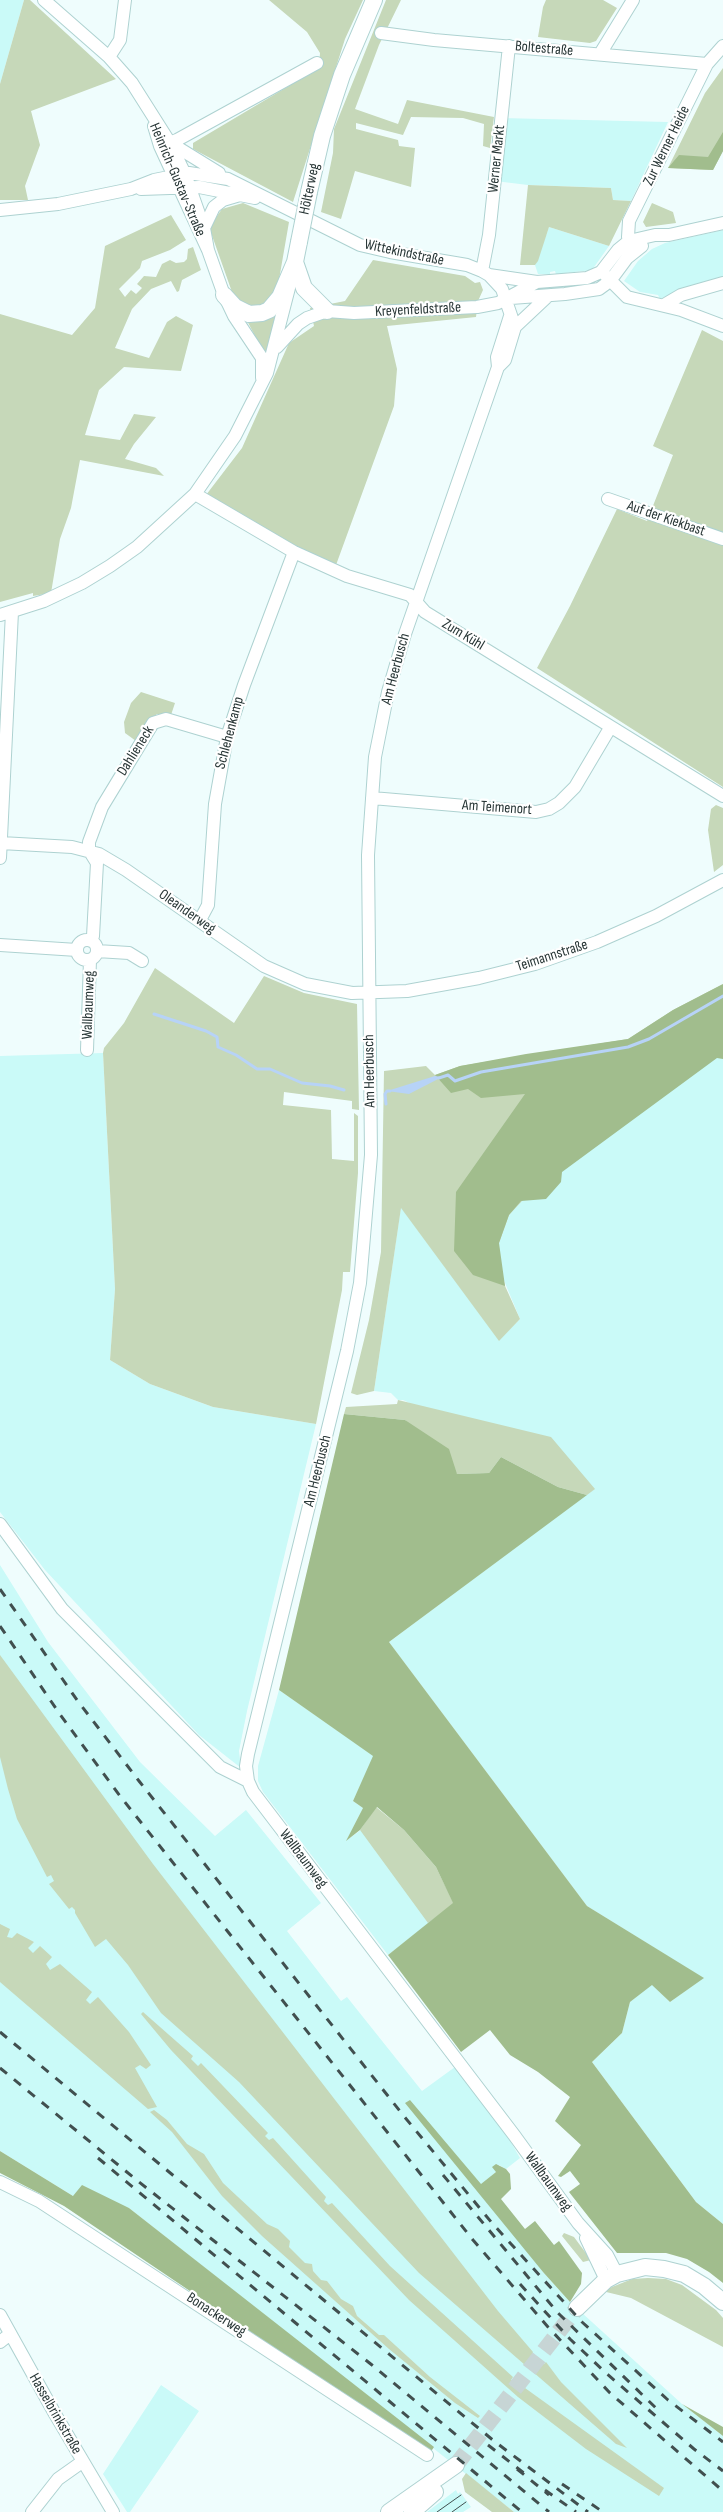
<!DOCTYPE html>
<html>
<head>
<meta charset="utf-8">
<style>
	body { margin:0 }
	canvas { display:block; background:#effdfd }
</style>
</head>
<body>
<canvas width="723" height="2512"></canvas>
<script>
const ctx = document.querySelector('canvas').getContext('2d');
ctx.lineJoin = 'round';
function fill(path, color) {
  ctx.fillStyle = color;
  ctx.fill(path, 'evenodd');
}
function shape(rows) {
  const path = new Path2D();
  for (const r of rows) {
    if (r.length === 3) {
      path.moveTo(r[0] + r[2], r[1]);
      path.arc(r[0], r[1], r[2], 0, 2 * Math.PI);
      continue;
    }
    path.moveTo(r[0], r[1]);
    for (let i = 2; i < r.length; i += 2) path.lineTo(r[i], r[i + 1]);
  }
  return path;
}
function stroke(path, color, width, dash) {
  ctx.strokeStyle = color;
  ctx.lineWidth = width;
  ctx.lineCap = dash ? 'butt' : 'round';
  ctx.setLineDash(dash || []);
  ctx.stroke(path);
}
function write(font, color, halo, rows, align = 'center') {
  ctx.font = font + ' "Sofia Sans Condensed",sans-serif';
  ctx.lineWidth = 4.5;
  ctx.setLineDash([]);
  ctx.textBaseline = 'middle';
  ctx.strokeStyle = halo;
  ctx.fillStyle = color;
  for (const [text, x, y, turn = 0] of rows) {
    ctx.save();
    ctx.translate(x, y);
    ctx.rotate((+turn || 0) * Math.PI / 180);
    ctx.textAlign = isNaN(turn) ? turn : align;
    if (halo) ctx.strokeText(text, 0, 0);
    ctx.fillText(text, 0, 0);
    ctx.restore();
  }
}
const built = shape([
	[0,0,24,0,0,84],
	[501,118,668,122,631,201,613,200,611,188,528,185,495,181],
	[549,227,609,246,592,270,556,274,555,271,550,272,550,274,538,274,535,265],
	[723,230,723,280,675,292,660,299,658,295,640,292,624,281,638,261,652,249,665,243],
	[723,1045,723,2224,696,2202,592,2062,622,2033,630,2002,652,1984,670,2002,703,1978,587,1906,389,1642,594,1489,403,1400,398,1400,391,1393,374,1391,401,1207,499,1340,520,1319,500,1271,499,1243,509,1215,521,1201],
	[103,1053,115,1289,110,1360,150,1384,213,1407,316,1424,247,1711,239,1751,241,1768,199,1735,45,1570,0,1512,0,1056],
	[0,1565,48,1642,140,1762,215,1836,246,1810,321,1903,287,1931,341,2001,347,1997,422,2091,455,2067,505,2132,520,2158,506,2169,499,2165,496,2172,481,2185,443,2140,543,2272,570,2302,682,2404,723,2436,723,2512,514,2512,129,2208,73,2196,0,2151],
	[279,1690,374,1756,353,1801,363,1808,347,1840,361,1830,454,1904,388,1955,263,1792,258,1781,258,1766],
	[161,2385,199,2411,130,2512,127,2512,103,2474],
	[456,2490,458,2494,460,2492,471,2507,463,2512,427,2512]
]);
const green = shape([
	[24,0,30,0,116,79,31,111,40,145,25,186,28,200,0,200,0,84],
	[269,0,363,0,345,39,293,202,193,149,193,143,319,68,320,53,307,32],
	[386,0,401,0,379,45,355,109,398,124,407,100,494,117,490,148,483,146,484,124,463,118,411,117,403,135,356,123,356,129,398,140,399,146,415,148,411,187,355,171,341,219,321,212,333,153,334,129],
	[546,0,603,0,617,8,596,41,590,43,538,37,543,7],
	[723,68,723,151,713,170,668,168,705,93],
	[528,185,611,188,613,200,631,201,609,246,549,227,538,261,535,265,520,265],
	[243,203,289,222,276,297,275,325,265,355,232,292,209,227,222,209],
	[652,203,673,212,676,223,646,227,643,222],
	[171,215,186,240,170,250,142,261,140,268,119,289,125,297,131,290,136,294,142,288,137,284,144,276,156,277,162,264,170,260,176,263,184,262,187,259,188,249,193,247,201,270,182,280,179,291,177,292,171,281,151,289,132,309,115,348,149,358,167,322,176,316,193,325,181,371,124,367,99,390,85,435,120,440,134,414,156,417,134,444,125,459,156,468,164,476,80,460,71,508,60,539,51,593,33,596,33,593,0,602,0,314,72,335,95,308,105,246],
	[373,260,465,276,475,283,480,282,483,290,478,301,476,317,387,326,397,369,394,406,336,565,299,548,206,495,242,448,289,343,314,326,310,308,345,301],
	[702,330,723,341,723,787,537,668,570,606,617,509,647,521,673,455,653,446],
	[141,692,175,703,171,715,157,714,151,719,136,741,125,733,124,722,131,703],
	[716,805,723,808,723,865,714,872,708,830,711,809],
	[155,968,234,1023,264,976,304,993,357,1004,359,1110,352,1109,352,1101,284,1092,283,1105,331,1110,332,1159,354,1161,354,1113,358,1116,358,1173,350,1272,343,1272,342,1290,316,1424,213,1407,150,1384,110,1360,115,1289,103,1053,104,1048,124,1023],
	[723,984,509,1215,499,1243,498,1256,505,1286,520,1319,499,1341,401,1208,374,1391,357,1395,351,1393,369,1320,381,1252,384,1071,426,1066,435,1075,460,1066,628,1039,673,1010],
	[398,1400,551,1437,595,1489,587,1495,558,1487,501,1457,489,1473,457,1474,405,1420,344,1414,346,1407,397,1404],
	[0,1655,153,1864,498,2311,533,2352,532,2355,544,2364,546,2362,561,2382,627,2448,616,2444,419,2273,239,2082,161,2013,128,1965,106,1939,95,1947,75,1913,75,1910,72,1907,69,1909,49,1884,54,1881,51,1875,47,1877,17,1819,8,1789,0,1757],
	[376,1807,404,1830,436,1867,454,1904,428,1923,360,1830],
	[0,1924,10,1929,7,1937,12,1938,17,1933,34,1942,28,1948,33,1953,40,1946,52,1957,46,1964,50,1970,60,1964,92,1992,86,2000,90,2004,98,1997,129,2032,151,2065,146,2069,140,2065,135,2068,157,2107,148,2109,0,1982],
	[143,2012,193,2056,191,2059,198,2066,201,2063,268,2133,265,2136,269,2140,273,2138,326,2197,324,2201,328,2205,332,2203,390,2266,513,2377,511,2380,523,2390,525,2388,664,2488,659,2496,586,2449,518,2397,409,2300,171,2050,141,2014],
	[154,2110,167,2120,187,2144,204,2154,223,2183,267,2224,278,2229,290,2241,289,2247,305,2263,312,2264,313,2271,321,2280,327,2281,341,2299,353,2306,357,2316,379,2335,384,2335,430,2377,480,2416,478,2418,455,2403,389,2349,262,2236,222,2196,172,2132,150,2112],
	[564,2233,574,2237,591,2260,583,2262,562,2236],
	[648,2278,666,2279,682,2285,716,2310,723,2318,723,2347,631,2298,602,2291,632,2279],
	[466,2473,514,2512,492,2512,465,2492,462,2479]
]);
const forest = shape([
	[723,132,723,151,713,170,668,168,679,155,708,157],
	[723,984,723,1059,717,1058,562,1172,561,1182,546,1199,521,1201,509,1215,499,1243,505,1286,473,1275,454,1251,456,1192,525,1094,481,1098,468,1089,451,1093,435,1075,460,1066,526,1054,628,1039,673,1010],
	[344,1414,405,1420,449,1449,457,1474,489,1473,501,1457,558,1487,587,1495,389,1642,587,1906,704,1978,670,2002,652,1985,630,2002,622,2033,592,2062,696,2202,723,2224,723,2283,709,2272,687,2259,666,2253,617,2253,569,2192,580,2184,570,2171,561,2177,558,2176,581,2145,555,2121,570,2097,538,2072,510,2055,490,2030,461,2052,388,1955,453,1903,436,1867,404,1830,377,1807,360,1830,346,1841,363,1808,353,1801,373,1756,279,1690],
	[410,2100,481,2184,496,2172,492,2167,496,2164,506,2169,510,2174,511,2189,501,2199,525,2229,535,2221,554,2245,559,2241,582,2273,581,2284,570,2302,543,2272,405,2103],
	[0,2151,73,2196,82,2185,129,2208,434,2447,430,2453,64,2206,0,2173],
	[682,2404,723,2427,723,2436]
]);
const water = shape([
	[435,1076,442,1077,409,1094,387,1091]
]);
const stream = shape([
	[154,1014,206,1031,217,1037,218,1047,236,1055,257,1069,270,1069,302,1083,330,1086,344,1090],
	[439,1078,448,1075,455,1081,481,1072,628,1047,649,1039,723,996],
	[386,1104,385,1094,387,1091,390,1091]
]);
const majorTunnel = shape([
	[456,2465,577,2308]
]);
const minor = shape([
	[44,0,109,57,132,83,170,143,185,174,204,228,208,250],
	[381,33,434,40,707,64],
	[600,54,633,0],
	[109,57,120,40,125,0],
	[154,126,160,146,208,250,224,295,234,316,262,358,262,378],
	[172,144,219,173],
	[163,145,177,140,317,63],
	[141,189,199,187,255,198],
	[0,210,58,204,131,189,154,180,189,173,228,179,360,245,390,252,467,265,482,271,489,275,502,289,515,327,505,360,498,367,405,634,388,692,375,757,368,855,371,1155,360,1283,347,1351,248,1754,246,1766,248,1781],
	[204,228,214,207,223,200,240,195],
	[636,250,628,237,629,221,707,64,723,46],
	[482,271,489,235,509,46],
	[489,275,537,282,587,278,601,272,618,250,629,241,655,235,669,235,723,223],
	[606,276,627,297,681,310,723,326],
	[511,298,565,294,599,289,610,281,627,258,642,246],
	[664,305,681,295,723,283],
	[515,327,548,296],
	[277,347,298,324,307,318,327,311,354,313,477,307,498,303,537,282],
	[498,367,497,357,510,316],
	[195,494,294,552,347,576,410,595,425,612,723,796],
	[608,499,723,539],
	[0,615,44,601,82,583,110,566,137,547,195,494,235,436,267,373,290,284],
	[372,798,536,812,549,809,559,803,575,787,610,728],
	[1,843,72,847,99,854,126,870,264,966,305,984,352,993,407,991,479,978,535,964,597,942,656,916,723,880],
	[89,850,89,842,102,807,153,723,166,719,227,737],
	[89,850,97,863,93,936,91,941],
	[0,858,12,612],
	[200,920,208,905,215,804,227,737,244,685,294,552],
	[87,950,10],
	[0,945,77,950],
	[97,951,129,953,142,961],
	[87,1050,90,960],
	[0,1524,62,1609,220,1767,248,1781,253,1792,514,2135,578,2223,607,2255,617,2274],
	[0,2182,39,2201,427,2455],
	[586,2238,606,2280],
	[0,2315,55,2414,113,2512],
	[0,2342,10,2334],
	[32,2512,58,2479,82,2462]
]);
const major = shape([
	[309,192,322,136,342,75,374,0],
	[295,262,304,288,327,311],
	[224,295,235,307,249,314,262,313,269,310,280,297,295,262,299,242],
	[577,2308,606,2280,617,2274,645,2267,664,2269,684,2274,704,2286,723,2302],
	[389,2512,456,2465],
	[412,2512,435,2492]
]);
const tram = shape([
	[437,2512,461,2495],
	[452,2512,466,2502]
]);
const rail = shape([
	[0,1589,77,1700,139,1781,403,2115,492,2223,582,2322,668,2400,723,2442],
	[0,1626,59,1713,120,1796,473,2240,548,2327,610,2393,723,2491],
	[0,2032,494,2441,588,2512],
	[0,2068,139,2182,372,2365,549,2512],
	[98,2158,522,2512],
	[443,2175,558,2313,657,2409],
	[520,2284,570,2339,607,2374,694,2449,723,2471],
	[488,2445,524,2473],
	[517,2469,549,2495],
	[562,2484,603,2512],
	[545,2490,576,2512]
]);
const majorBridge = shape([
	[299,242,309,192]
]);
const streetNames = [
	["Boltestraße",544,49,5],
	["Zur Werner Heide",667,146,-64],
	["Werner Markt",497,159,-84],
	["Heinrich-Gustav-Straße",177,180,67],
	["Hölterweg",310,189,-78],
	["Wittekindstraße",404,253,12],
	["Kreyenfeldstraße",418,310,-3],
	["Auf der Kiekbast",666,519,19],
	["Zum Kühl",463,635,31],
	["Am Heerbusch",396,669,-75],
	["Schlehenkamp",230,733,-75],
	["Dahlieneck",136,751,-58],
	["Am Teimenort",497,808,4],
	["Oleanderweg",187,912,35],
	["Teimannstraße",552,956,-18],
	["Wallbaumweg",89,1005,-88],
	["Am Heerbusch",370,1071,-91],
	["Am Heerbusch",318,1471,-76],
	["Wallbaumweg",303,1859,53],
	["Wallbaumweg",548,2182,54],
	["Bonackerweg",216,2315,33],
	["Hasselbrinkstraße",55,2414,60]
];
fill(built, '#cafaf8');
fill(green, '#c6d8b9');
fill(forest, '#a1bd8d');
fill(water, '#b7d3f7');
stroke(stream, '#b7d3f7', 3);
stroke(majorTunnel, '#c7d5d5', 16, [16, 8]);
stroke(minor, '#aed2d1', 14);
stroke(major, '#aed2d1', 18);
stroke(minor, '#fff', 12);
stroke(major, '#fff', 16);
stroke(tram, '#414f4f', 1);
stroke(rail, '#414f4f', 3, [9, 9]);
stroke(majorBridge, '#aed2d1', 18, []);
stroke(majorBridge, '#fff', 16);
write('15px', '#283636', '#fff', streetNames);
</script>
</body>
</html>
